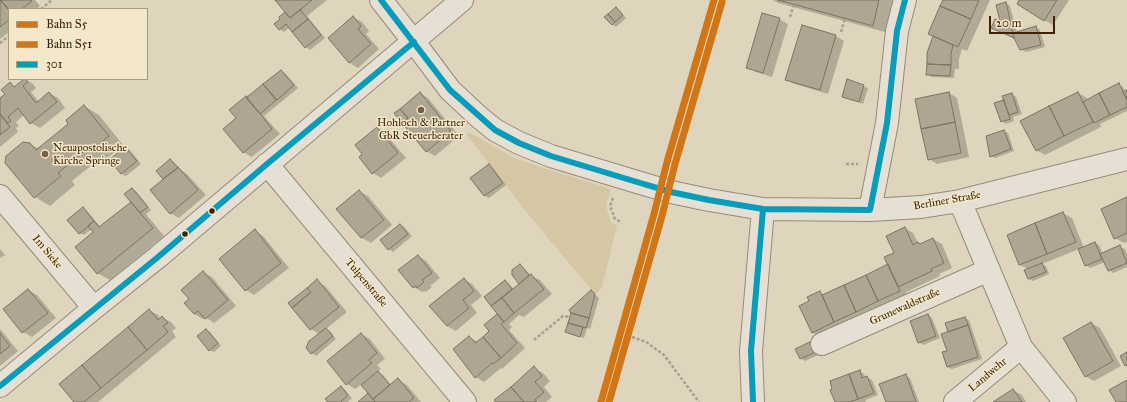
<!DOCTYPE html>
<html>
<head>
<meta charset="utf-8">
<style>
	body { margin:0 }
	#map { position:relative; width:1127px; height:402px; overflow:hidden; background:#ded5bc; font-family:"IM FELL Great Primer",serif }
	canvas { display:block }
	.legend { position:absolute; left:8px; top:8px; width:140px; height:72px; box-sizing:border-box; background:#f3e8ca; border:1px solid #ab997c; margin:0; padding:5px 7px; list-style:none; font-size:12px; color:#3e2207 }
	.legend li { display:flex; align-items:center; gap:8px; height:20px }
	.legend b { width:20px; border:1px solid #ab997c }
	.scale { position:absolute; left:989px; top:16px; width:66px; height:18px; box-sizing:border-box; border:2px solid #3e2207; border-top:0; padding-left:5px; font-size:12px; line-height:14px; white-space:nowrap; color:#3e2207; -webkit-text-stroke:3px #f3e8ca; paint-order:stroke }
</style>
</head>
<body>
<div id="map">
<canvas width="1127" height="402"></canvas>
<ul class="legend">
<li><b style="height:5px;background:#d27515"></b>Bahn S5</li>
<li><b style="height:5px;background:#d27515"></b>Bahn S51</li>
<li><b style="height:5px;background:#069cba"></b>301</li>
</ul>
<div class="scale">20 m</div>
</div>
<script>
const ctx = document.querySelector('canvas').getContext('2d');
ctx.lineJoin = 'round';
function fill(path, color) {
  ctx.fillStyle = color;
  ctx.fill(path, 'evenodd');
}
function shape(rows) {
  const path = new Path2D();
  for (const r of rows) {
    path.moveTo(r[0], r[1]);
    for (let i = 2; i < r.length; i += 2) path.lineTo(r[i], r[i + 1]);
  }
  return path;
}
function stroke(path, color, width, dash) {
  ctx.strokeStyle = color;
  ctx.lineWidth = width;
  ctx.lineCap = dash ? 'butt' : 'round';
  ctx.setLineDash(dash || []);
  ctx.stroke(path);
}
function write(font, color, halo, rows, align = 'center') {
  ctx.font = font + ' "IM FELL Great Primer",serif';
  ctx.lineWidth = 3;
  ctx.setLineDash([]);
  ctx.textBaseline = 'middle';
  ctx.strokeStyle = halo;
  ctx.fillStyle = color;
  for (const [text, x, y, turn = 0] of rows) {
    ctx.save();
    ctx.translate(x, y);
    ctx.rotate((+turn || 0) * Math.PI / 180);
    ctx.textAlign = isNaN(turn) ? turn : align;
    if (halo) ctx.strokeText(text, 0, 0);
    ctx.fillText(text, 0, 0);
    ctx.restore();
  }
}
const green = shape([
	[469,132,512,157,540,167,611,189,606,205,611,223,617,225,602,288,595,294,532,219,467,135]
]);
const shadow = shape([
	[0,0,35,0,40,6,37,9,9,9,9,32,0,39],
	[277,0,327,0,307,16,325,38,310,50,306,47,290,27,284,32,280,29,275,24,289,15],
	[773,0,893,0,885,32,778,3],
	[944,0,990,0,967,51,962,49,959,59,959,69,955,69,954,78,932,77,928,74],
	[1020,0,1069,0,1053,25,1044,20],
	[1006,3,1010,6,1017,33,1036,27,1040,30,1045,47,1026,52,1021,49,1016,38,1002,23],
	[616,8,620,11,626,18,616,27,612,24],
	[353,17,362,22,369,31,366,34,379,49,358,68,350,63,329,38],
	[779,19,788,24,772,77,756,72,747,67],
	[803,26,836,36,844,41,828,94,795,84,786,79],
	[281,71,285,73,298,88,264,116,280,134,252,157,243,152,246,99],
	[25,79,33,84,36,88,31,92,39,102,49,93,58,98,65,108,40,128,31,123,24,115,16,122,19,126,16,128,18,132,0,147,0,99,6,94,10,84,15,87],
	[848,81,868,88,863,104,843,96],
	[1119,85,1123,87,1126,92,1127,91,1127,111,1100,124,1101,127,1045,155,1036,150,1078,93,1087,98,1088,100],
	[420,93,428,98,459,136,435,156,426,151],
	[949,93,957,98,969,157,937,164,929,159],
	[1012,94,1016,97,1022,114,1013,117,1014,121,1006,124,1002,121,1005,101],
	[84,106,99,115,123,145,106,159,102,157,72,181,75,185,50,206,35,197,6,162,30,144,39,149,70,124],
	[377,128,385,133,406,158,381,178,373,173,364,154],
	[1004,131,1008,133,1014,151,995,158,991,156],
	[125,148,130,150,141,164,126,176,122,174,111,160],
	[171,160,175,163,181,170,187,174,206,195,179,218,170,213,165,179,157,171],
	[489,165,493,168,506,185,489,198,485,196,472,178],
	[132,189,136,191,151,210,146,214,164,236,110,280,97,273,95,232,92,229,84,235,79,233,83,208,87,211,99,225,102,227,132,202],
	[359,191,368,196,392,225,371,243,362,238,337,209],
	[1127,199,1127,242,1124,243,1115,238],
	[1063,213,1072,218,1084,248,1095,243,1099,245,1103,254,1120,247,1125,249,1127,254,1127,267,1113,273,1109,270,1105,262,1090,268,1086,265,1079,249,1042,264,1046,266,1049,274,1033,281,1029,279,1028,269,1020,265,1008,235],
	[400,225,404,227,412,236,393,252,389,249,382,240],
	[905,228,913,233,918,243,921,245,933,239,942,244,952,268,939,274,940,276,906,292,908,296,821,337,812,332,810,301,819,292,824,295,889,265],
	[255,231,263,236,289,268,254,295,246,290],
	[0,249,5,255,0,258],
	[418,256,426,261,440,278,430,286,432,287,426,292,424,291,422,292,414,287],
	[520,265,524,268,531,276,540,280,552,294,524,317,519,315,509,324,512,327,509,330,525,348,502,369,501,368,484,382,476,377,469,337,478,342,491,331,497,315,502,317,486,297,505,281,509,284,514,289,520,284,519,283],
	[203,272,212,277,236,306,214,323,205,317,203,319,194,314,190,299],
	[464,279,472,284,482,296,471,305,477,313,456,331,447,326],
	[317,281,325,286,347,312,326,329,330,331,336,339,316,356,312,353,307,347,319,334,311,329],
	[28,290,37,295,56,318,32,337,23,332,4,309],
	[591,291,599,298,590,329,587,328,584,338,571,334,566,332],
	[149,310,158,315,161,319,162,317,171,322,176,328,172,331,176,337,98,402,75,402],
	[928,315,932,318,940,338,923,345,919,342],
	[965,318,969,320,982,359,952,369,947,367,949,332],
	[1091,323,1100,328,1121,366,1094,381,1085,376],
	[0,329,18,351,0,366],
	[206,330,210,332,221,346,214,352,209,350],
	[361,334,370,339,385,359,377,365,381,369,377,371,383,375,391,385,398,380,407,385,421,402,359,402,370,394,362,384,355,389,347,384],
	[797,349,825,352,805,361,801,358],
	[534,368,543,373,550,381,544,387,552,397,546,402,497,402],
	[860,372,864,374,865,378,867,377,872,380,878,395,865,400,866,402,836,402],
	[906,376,910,378,919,402,887,402],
	[341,388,345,390,352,398,348,402,329,402],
	[1013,390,1022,395,1026,402,995,402]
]);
const building = shape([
	[0,0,9,10,9,20,0,27,0,0],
	[1,0,31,0,32,1,22,9,9,9,9,10,1,0],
	[275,0,312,0,290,18,275,0],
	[778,0,879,0,873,26,778,0],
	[943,0,979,0,971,19,940,6,943,0],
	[1019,0,1057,0,1044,21,1017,4,1019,0],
	[1006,2,1013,33,1014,38,991,28,995,19,1000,21,996,5,1006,2],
	[940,6,971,19,958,47,928,34,940,6],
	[616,7,623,15,615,22,608,14,616,7],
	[300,10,308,19,292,32,286,24,279,30,274,24,280,19,279,17,285,12,290,18,300,10],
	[762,13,780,18,763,73,746,68,762,13],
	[608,14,615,22,612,25,604,17,608,14],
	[353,16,361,26,358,29,371,44,349,63,328,38,353,16],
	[308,19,321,35,305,48,292,32,308,19],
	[802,25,836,35,820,90,785,80,802,25],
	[1036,26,1041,45,1020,50,1014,38,1013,33,1036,26],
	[933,36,953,45,951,54,951,65,927,64,927,53,933,36],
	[927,64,951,65,950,76,926,75,927,64],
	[281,70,294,85,277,100,263,84,281,70],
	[24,79,25,79,28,82,23,86,36,103,49,92,57,102,30,124,18,108,8,117,11,121,8,123,0,114,0,98,5,94,1,90,10,82,14,87,24,79],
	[847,79,864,85,859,102,842,97,847,79],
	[1119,83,1127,100,1127,107,1110,115,1099,93,1119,83],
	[263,84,276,100,260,114,246,98,263,84],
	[1127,90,1127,100,1123,92,1127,90],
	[420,92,451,131,426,152,402,123,408,118,400,109,420,92],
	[949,92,955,122,921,129,915,99,949,92],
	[1078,92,1093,122,1064,136,1049,106,1078,92],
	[1012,93,1018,112,1009,115,1002,96,1012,93],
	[1099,93,1110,115,1094,123,1083,102,1099,93],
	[246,96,272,129,243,153,223,129,236,118,229,110,246,96],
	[1004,100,1010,119,1001,122,994,103,1004,100],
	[84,105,109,136,91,151,88,148,58,173,61,176,34,198,5,163,6,156,23,142,30,143,36,150,68,124,66,120,84,105],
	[1049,106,1064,136,1036,151,1020,121,1049,106],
	[400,109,408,118,402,123,394,113,400,109],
	[0,114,10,127,0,135,0,114],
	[955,122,961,153,928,160,921,129,955,122],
	[377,127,398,153,372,174,359,157,362,154,355,145,377,127],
	[1004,130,1011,149,990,157,986,136,1004,130],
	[125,147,137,161,121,174,109,160,125,147],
	[170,159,178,168,163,179,156,171,170,159],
	[489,164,503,183,484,196,470,178,489,164],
	[178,167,198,190,170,214,150,190,178,167],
	[132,188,148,207,140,213,124,194,132,188],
	[359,190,384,220,361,238,336,209,359,190],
	[1127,197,1127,233,1114,239,1101,209,1127,197],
	[131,202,153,228,97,274,75,247,93,232,88,226,94,221,99,227,131,202],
	[83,207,94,221,79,234,67,220,83,207],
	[1063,212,1076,242,1047,254,1035,223,1063,212],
	[1035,223,1047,254,1019,265,1007,235,1035,223],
	[400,224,408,234,388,250,380,240,400,224],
	[905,227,913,245,918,242,920,244,933,238,944,263,931,269,932,271,898,287,884,257,894,253,886,236,905,227],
	[255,229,281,263,245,291,219,259,255,229],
	[1095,242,1102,259,1085,266,1078,249,1095,242],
	[1120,245,1127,263,1108,271,1100,254,1120,245],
	[418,255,432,273,422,280,424,282,417,288,416,286,413,288,398,270,418,255],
	[1042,263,1046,272,1028,279,1024,270,1042,263],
	[520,264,529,275,519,284,512,275,512,270,520,264],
	[888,264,900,291,878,301,866,275,888,264],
	[203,271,228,300,205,319,198,311,194,314,184,303,189,299,181,290,203,271],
	[531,274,544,289,514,313,502,298,531,274],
	[866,275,878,301,856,312,844,285,866,275],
	[464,278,474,291,463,300,469,308,447,326,429,306,464,278],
	[317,279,339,307,310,330,292,308,311,292,307,288,317,279],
	[505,280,512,289,491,306,484,297,505,280],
	[844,285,856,312,834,322,822,295,844,285],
	[307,288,311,292,292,308,288,303,307,288],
	[28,289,48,313,22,333,3,309,28,289],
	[591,290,595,294,589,318,571,313,569,310,591,290],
	[820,291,834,322,812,333,799,306,809,301,807,297,820,291],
	[502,298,514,313,504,322,491,306,502,298],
	[149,309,158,320,162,316,168,323,163,326,168,332,147,350,128,327,149,309],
	[571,313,589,318,586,328,568,323,571,313],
	[497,314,504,322,501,324,517,343,501,358,483,337,489,331,484,325,497,314],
	[928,314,936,336,918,343,910,321,928,314],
	[965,317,968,325,948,332,945,323,965,317],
	[1091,322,1113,361,1085,377,1063,338,1091,322],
	[568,323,583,327,580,337,565,332,568,323],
	[968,325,978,357,947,367,942,352,947,351,941,334,968,325],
	[128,327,147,350,101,388,82,365,128,327],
	[326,328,333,336,311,354,306,348,309,341,326,328],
	[206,329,218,343,209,351,197,336,206,329],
	[0,333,10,346,0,354,0,333],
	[361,333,377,353,369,360,372,363,346,385,327,361,361,333],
	[469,336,475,343,483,337,501,358,493,364,492,363,475,378,453,349,469,336],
	[816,339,821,350,800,359,795,349,816,339],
	[1127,352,1127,365,1125,366,1120,356,1127,352],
	[82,365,101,388,84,402,74,402,59,384,82,365],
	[534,366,542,376,535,382,544,392,535,400,537,402,524,402,511,387,534,366],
	[860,370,862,378,867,376,874,393,858,399,849,374,860,370],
	[378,371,390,385,373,399,361,385,378,371],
	[849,374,858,399,850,402,835,402,830,390,832,389,830,381,849,374],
	[906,374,916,402,886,402,879,384,906,374],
	[398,378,414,398,409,402,375,402,373,399,398,378],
	[1127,380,1127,402,1116,402,1109,390,1127,380],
	[341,386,348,395,341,402,328,402,325,399,341,386],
	[511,387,524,402,496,402,494,400,511,387],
	[1013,389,1022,402,993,402,1013,389],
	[368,393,375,402,358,402,368,393]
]);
const path = shape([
	[41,9,52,0],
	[790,17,794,4],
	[841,32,845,18],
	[0,43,9,36],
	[846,164,858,164],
	[613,198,610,206,615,219,621,222],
	[632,337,646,342,664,355,699,402],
	[534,340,563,316,570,317]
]);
const minor = shape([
	[381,0,414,42,450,90,479,117,495,130,519,143,551,156,637,182,671,192,709,200,763,209,870,210,921,207,960,201,1127,159],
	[267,164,465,402],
	[0,196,94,308],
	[960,201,1021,347,1065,402],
	[870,210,887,123,897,31,905,0],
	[822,344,989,270],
	[0,386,94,308,158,257,462,0],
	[753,402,751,351,763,209],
	[955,402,1021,347]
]);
const bus1 = shape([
	[381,0,450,90,495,130,519,143,551,156,637,182,671,192,709,200,763,209,870,210,887,123,897,31,905,0],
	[0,386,158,257,267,164,414,42],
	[753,402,751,351,763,209]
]);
const rail1 = shape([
	[601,402,654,214,667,162,714,0]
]);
const rail2 = shape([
	[609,402,662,216,675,164,722,2]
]);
const markers = [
	[421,110,4,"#766146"],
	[45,154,4,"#766146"],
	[212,211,3.5,"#3e2207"],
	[185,234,3.5,"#3e2207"]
];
const poiNames = [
	["Hohloch & Partner",421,123],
	["GbR Steuerberater",421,136],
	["Neuapostolische",53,148,"left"],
	["Kirche Springe",53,161,"left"]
];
const streetNames = [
	["Berliner Straße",947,201,-10],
	["Im Sieke",47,252,50],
	["Tulpenstraße",366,283,50],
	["Grunewaldstraße",905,307,-24],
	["Landwehr",988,375,-40]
];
fill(green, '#d6c7a4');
fill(shadow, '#0003');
fill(building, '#aea592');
stroke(building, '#7c7362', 1);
stroke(minor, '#948b79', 24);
stroke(path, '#a69f92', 2.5, [3, 2]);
stroke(minor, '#e5e0d3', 22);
stroke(bus1, '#069cba', 6);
stroke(rail1, '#d27515', 7);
stroke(rail2, '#d27515', 7);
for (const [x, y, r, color] of markers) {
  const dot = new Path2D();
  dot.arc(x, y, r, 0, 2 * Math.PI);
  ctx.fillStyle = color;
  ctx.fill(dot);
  stroke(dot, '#f3e8ca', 1.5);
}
write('11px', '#3e2207', '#f3e8ca', poiNames);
write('11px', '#3e2207', '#f3e8ca', streetNames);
</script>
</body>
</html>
